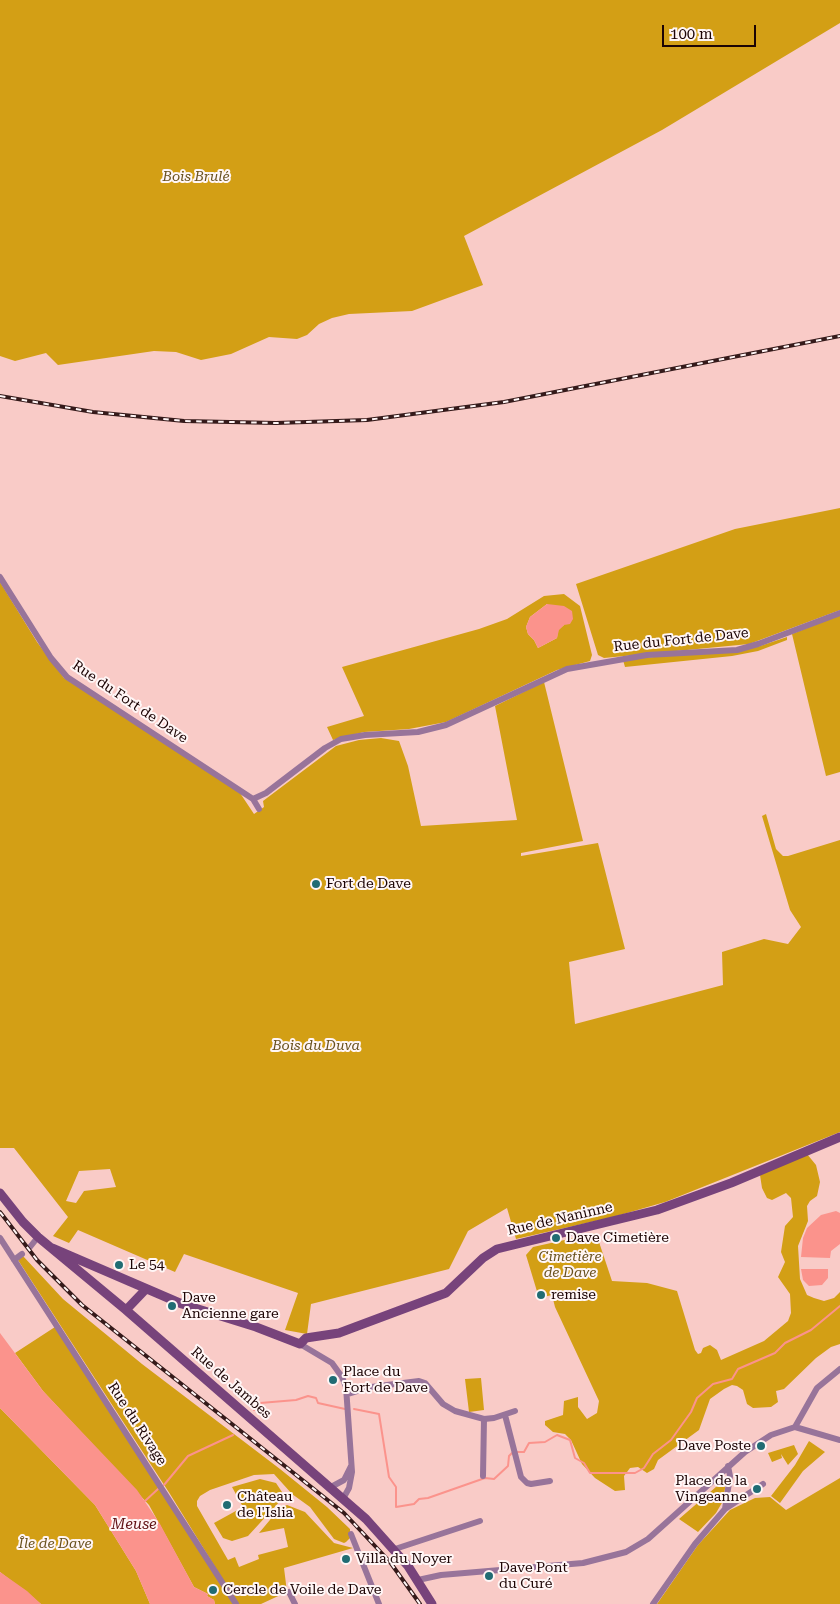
<!DOCTYPE html>
<html>
<head>
<meta charset="utf-8">
<style>
	body { margin:0 }
	#map { position:relative; width:840px; height:1604px; overflow:hidden; background:#f9cbc7; font-family:"Roboto Serif",serif }
	canvas { display:block }
	.scale { position:absolute; left:662px; top:25px; width:94px; height:22px; box-sizing:border-box; border:2px solid #1c0404; border-top:0; padding-left:6px; font-size:15px; line-height:18px; white-space:nowrap; color:#1c0404; -webkit-text-stroke:4px #fff6f6; paint-order:stroke }
</style>
</head>
<body>
<div id="map">
<canvas width="840" height="1604"></canvas>
<div class="scale">100 m</div>
</div>
<script>
const ctx = document.querySelector('canvas').getContext('2d');
ctx.lineJoin = 'round';
function fill(path, color) {
  ctx.fillStyle = color;
  ctx.fill(path, 'evenodd');
}
function shape(rows) {
  const path = new Path2D();
  for (const r of rows) {
    path.moveTo(r[0], r[1]);
    for (let i = 2; i < r.length; i += 2) path.lineTo(r[i], r[i + 1]);
  }
  return path;
}
function stroke(path, color, width, dash) {
  ctx.strokeStyle = color;
  ctx.lineWidth = width;
  ctx.lineCap = dash ? 'butt' : 'round';
  ctx.setLineDash(dash || []);
  ctx.stroke(path);
}
function write(font, color, halo, rows, align = 'center') {
  ctx.font = font + ' "Roboto Serif",serif';
  ctx.lineWidth = 4;
  ctx.setLineDash([]);
  ctx.textBaseline = 'middle';
  ctx.strokeStyle = halo;
  ctx.fillStyle = color;
  for (const [text, x, y, turn = 0] of rows) {
    ctx.save();
    ctx.translate(x, y);
    ctx.rotate((+turn || 0) * Math.PI / 180);
    ctx.textAlign = isNaN(turn) ? turn : align;
    if (halo) ctx.strokeText(text, 0, 0);
    ctx.fillText(text, 0, 0);
    ctx.restore();
  }
}
const green = shape([
	[0,0,840,0,840,23,662,130,464,236,483,285,412,311,349,314,332,318,319,324,307,335,297,339,269,337,231,354,201,360,176,352,154,351,58,365,46,353,15,361,0,356],
	[840,508,840,610,749,644,604,658,598,655,576,584,735,529],
	[0,582,37,642,64,678,238,790,254,814,264,807,263,801,336,746,359,740,381,738,399,741,408,766,421,826,517,820,495,706,544,682,583,841,521,853,521,856,598,843,625,949,569,962,575,1024,723,985,722,952,764,939,788,944,801,927,790,910,762,816,766,814,776,849,783,856,788,856,840,840,840,1132,665,1202,613,1217,516,1239,507,1208,468,1231,449,1269,311,1304,307,1334,285,1330,298,1293,184,1254,175,1272,78,1230,69,1243,53,1236,68,1217,14,1148,0,1148],
	[110,1169,116,1187,84,1191,76,1203,66,1201,79,1171],
	[564,594,580,606,592,655,590,661,557,670,446,722,409,729,364,732,333,740,327,727,364,716,342,667,479,629,507,619,544,596],
	[547,604,564,625,558,630,557,638,538,648,534,640,528,634,526,627,530,617],
	[840,615,840,772,826,776,792,634],
	[787,637,787,640,758,651,732,656,625,667,623,660,757,647],
	[807,1154,816,1165,820,1182,817,1196,810,1201,807,1206,808,1221,798,1246,800,1279,807,1295,814,1298,824,1301,834,1298,840,1292,840,1344,831,1347,816,1358,784,1389,776,1391,778,1402,771,1407,753,1408,747,1404,743,1390,737,1386,732,1385,724,1389,710,1399,699,1430,658,1460,654,1469,647,1473,638,1467,630,1468,624,1476,625,1490,615,1491,595,1478,582,1464,571,1440,565,1434,553,1432,545,1425,545,1421,563,1415,564,1401,578,1397,578,1407,587,1419,597,1413,599,1401,555,1307,552,1295,539,1298,526,1255,533,1247,596,1233,612,1281,647,1283,677,1291,695,1350,698,1354,701,1353,703,1348,710,1345,717,1350,721,1360,764,1341,788,1321,791,1313,790,1294,778,1277,785,1262,781,1252,785,1226,793,1217,791,1198,786,1193,772,1200,767,1198,762,1188,760,1175],
	[23,1256,63,1299,142,1364,280,1469,327,1507,350,1529,350,1538,346,1542,344,1543,334,1539,310,1507,292,1494,274,1474,254,1475,210,1490,200,1496,197,1501,197,1506,228,1560,235,1557,239,1567,259,1559,258,1555,288,1547,284,1528,259,1533,280,1508,287,1505,305,1512,334,1543,353,1548,284,1568,287,1592,261,1604,238,1604,170,1494,18,1260],
	[55,1327,234,1604,215,1604,214,1600,207,1596,208,1594,194,1587,149,1505,43,1391,15,1353],
	[481,1378,484,1410,469,1412,465,1379],
	[0,1408,95,1505,136,1571,150,1604,41,1604,0,1572],
	[809,1441,825,1452,803,1471,780,1503,771,1496,795,1465],
	[794,1445,798,1454,788,1465,781,1454,782,1458,772,1462,768,1453],
	[840,1478,840,1604,657,1604,698,1545,730,1510,755,1498,770,1497,786,1510],
	[260,1479,276,1483,282,1492,281,1500,248,1536,232,1541,223,1538,214,1523,243,1507,232,1487],
	[724,1480,726,1482,723,1501,716,1513,698,1532,679,1519]
]);
const water = shape([
	[547,604,564,606,572,611,573,619,570,624,564,625,559,630,557,638,538,648,534,640,528,634,526,627,530,617],
	[836,1211,840,1213,840,1244,831,1251,830,1258,801,1257,803,1238,807,1228,821,1215],
	[801,1269,828,1269,828,1278,822,1285,809,1286,803,1280],
	[0,1333,43,1391,137,1490,160,1524,194,1587,208,1594,207,1596,214,1600,215,1604,150,1604,136,1571,95,1505,0,1408],
	[0,1572,27,1591,41,1604,0,1604]
]);
const stream = shape([
	[354,1409,379,1414,389,1477,396,1487,396,1507,414,1504,419,1499,428,1498,485,1478,494,1479,508,1466,509,1456,512,1453],
	[254,1410,255,1406,260,1403,296,1400,308,1396,316,1398,318,1403,345,1409],
	[516,1452,524,1452,529,1443,545,1442,557,1435,570,1440,575,1458,584,1463,590,1473,635,1473,644,1468,653,1454,671,1440,691,1412,697,1398,713,1384,732,1379,738,1369,775,1353,785,1343,811,1330,840,1306],
	[164,1485,188,1456,233,1435],
	[145,1501,158,1489]
]);
const street = shape([
	[0,577,51,658,67,677,253,799,266,793,325,748,341,739,365,735,418,732,446,725,567,669,647,655,737,650,758,644,840,613],
	[253,799,259,809],
	[0,1238,236,1604],
	[30,1247,38,1237],
	[14,1260,22,1254],
	[300,1344,332,1363,342,1377,346,1387,352,1472,349,1488,344,1497],
	[348,1394,371,1387,419,1381,425,1383,443,1404,455,1411,484,1419,494,1418,515,1411],
	[505,1415,521,1477,527,1483,531,1484,550,1481],
	[795,1427,840,1440],
	[483,1476,484,1419],
	[331,1487,344,1480,351,1466],
	[725,1509,763,1484],
	[351,1534,379,1604],
	[395,1549,480,1521],
	[418,1580,441,1575,583,1563,626,1552,648,1539,745,1452,771,1435,795,1427,817,1388,840,1369],
	[289,1592,295,1604],
	[653,1604,695,1544,725,1509,730,1476,728,1466]
]);
const secondary = shape([
	[0,1193,23,1222,38,1237,126,1310,366,1519,408,1566,432,1604],
	[52,1248,182,1304,256,1327,300,1344,306,1338,339,1333,446,1293,483,1258,497,1249,657,1210,731,1183,840,1137],
	[126,1310,146,1289]
]);
const rail = shape([
	[0,396,93,412,184,421,276,423,367,420,504,402,840,336],
	[0,1212,37,1260,82,1305,344,1513,390,1562,420,1604]
]);
const markers = [
	[316,884,5,"#216c73"],
	[556,1238,5,"#216c73"],
	[119,1265,5,"#216c73"],
	[541,1295,5,"#216c73"],
	[172,1306,5,"#216c73"],
	[333,1380,5,"#216c73"],
	[761,1446,5,"#216c73"],
	[757,1489,5,"#216c73"],
	[227,1505,5,"#216c73"],
	[346,1559,5,"#216c73"],
	[489,1576,5,"#216c73"],
	[213,1590,5,"#216c73"]
];
const parkNames = [
	["Bois Brulé",196,177],
	["Bois du Duva",316,1046],
	["Cimetière",570,1257],
	["de Dave",570,1273],
	["Île de Dave",55,1544]
];
const streetNames = [
	["Rue du Fort de Dave",681,640,-6],
	["Rue du Fort de Dave",130,702,34],
	["Rue de Naninne",560,1219,-13],
	["Rue de Jambes",231,1383,41],
	["Rue du Rivage",137,1424,57]
];
const poiNames = [
	["Fort de Dave",326,884],
	["Dave Cimetière",566,1238],
	["Le 54",129,1265],
	["remise",551,1295],
	["Dave",182,1298],
	["Ancienne gare",182,1314],
	["Place du",343,1372],
	["Fort de Dave",343,1388],
	["Dave Poste",751,1446,"right"],
	["Place de la",747,1481,"right"],
	["Vingeanne",747,1497,"right"],
	["Château",237,1497],
	["de l'Islia",237,1513],
	["Villa du Noyer",356,1559],
	["Dave Pont",499,1568],
	["du Curé",499,1584],
	["Cercle de Voile de Dave",223,1590]
];
const waterNames = [
	["Meuse",134,1525]
];
fill(green, '#d39f15');
fill(water, '#fb938c');
stroke(stream, '#fb938c', 2);
stroke(street, '#98749a', 6);
stroke(secondary, '#77437b', 9);
stroke(rail, '#351a1a', 4);
stroke(rail, '#fff6f6', 2, [5.5]);
for (const [x, y, r, color] of markers) {
  const dot = new Path2D();
  dot.arc(x, y, r, 0, 2 * Math.PI);
  ctx.fillStyle = color;
  ctx.fill(dot);
  stroke(dot, '#fff6f6', 2);
}
write('italic 14px', '#69511e', '#fff6f6', parkNames);
write('14px', '#1c0404', '#fff6f6', streetNames);
write('14px', '#1c0404', '#fff6f6', poiNames, 'left');
write('italic 15px', '#611114', '#fff6f6', waterNames);
</script>
</body>
</html>
